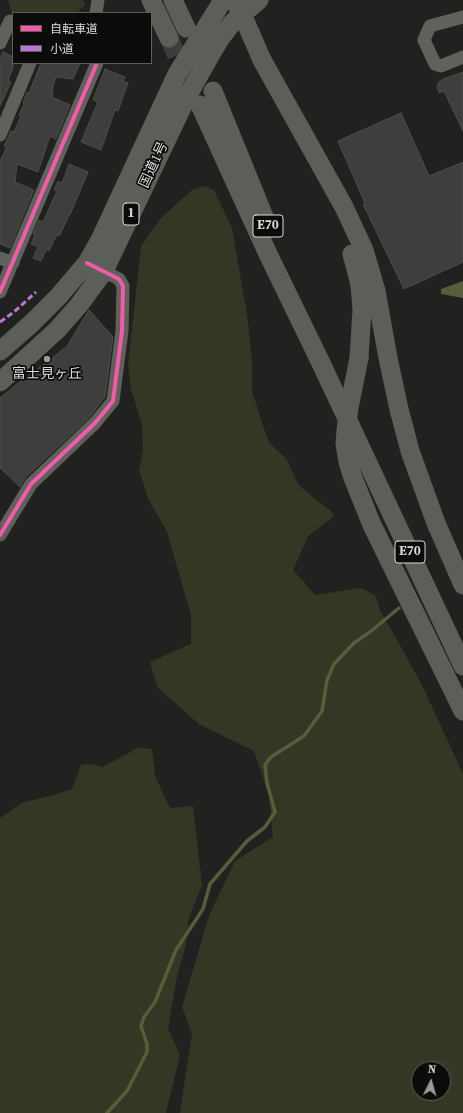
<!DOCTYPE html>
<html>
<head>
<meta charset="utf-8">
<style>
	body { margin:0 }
	#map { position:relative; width:463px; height:1113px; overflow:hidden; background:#21221f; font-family:"Source Serif 4","Noto Sans JP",serif }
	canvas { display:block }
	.legend { position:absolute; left:12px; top:12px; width:140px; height:52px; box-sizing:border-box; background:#0b0c0a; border:1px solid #5e5f5d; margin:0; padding:5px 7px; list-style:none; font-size:12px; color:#dbdcd9 }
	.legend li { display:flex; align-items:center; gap:8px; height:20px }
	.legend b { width:20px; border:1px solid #5e5f5d }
	.north { position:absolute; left:411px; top:1061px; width:40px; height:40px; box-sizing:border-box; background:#0b0c0a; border:1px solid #5e5f5d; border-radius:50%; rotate:5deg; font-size:11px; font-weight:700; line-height:16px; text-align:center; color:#dbdcd9 }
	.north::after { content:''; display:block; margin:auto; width:14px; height:18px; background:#9a9b98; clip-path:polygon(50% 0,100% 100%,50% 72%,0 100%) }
</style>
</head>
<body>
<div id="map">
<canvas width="463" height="1113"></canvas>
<ul class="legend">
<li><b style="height:5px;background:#f35aa7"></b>自転車道</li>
<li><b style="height:5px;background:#ba77d6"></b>小道</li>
</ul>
<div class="north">N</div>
</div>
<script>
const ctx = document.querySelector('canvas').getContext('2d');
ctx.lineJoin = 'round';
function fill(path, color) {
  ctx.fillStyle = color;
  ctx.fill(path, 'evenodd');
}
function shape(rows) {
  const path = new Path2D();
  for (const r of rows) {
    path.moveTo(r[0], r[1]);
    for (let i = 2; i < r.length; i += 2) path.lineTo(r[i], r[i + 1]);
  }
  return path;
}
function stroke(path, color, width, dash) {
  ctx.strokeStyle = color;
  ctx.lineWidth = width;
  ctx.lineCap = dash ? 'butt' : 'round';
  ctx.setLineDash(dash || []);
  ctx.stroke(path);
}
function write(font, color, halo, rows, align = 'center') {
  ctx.font = font + ' "Source Serif 4","Noto Sans JP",serif';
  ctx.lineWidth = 3.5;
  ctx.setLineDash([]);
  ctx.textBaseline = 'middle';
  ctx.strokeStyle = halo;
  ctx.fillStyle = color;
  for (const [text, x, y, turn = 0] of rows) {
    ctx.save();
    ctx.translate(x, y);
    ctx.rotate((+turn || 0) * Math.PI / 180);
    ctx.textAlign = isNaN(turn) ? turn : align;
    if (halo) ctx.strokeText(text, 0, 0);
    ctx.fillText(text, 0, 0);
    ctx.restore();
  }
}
const green = shape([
	[8,0,83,0,85,4,77,13,12,13],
	[205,186,214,190,232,228,247,314,252,360,252,391,263,426,270,444,286,458,298,484,314,498,331,511,334,516,308,536,293,570,315,595,360,588,375,595,380,610,421,683,463,774,463,1113,180,1113,192,1033,182,1007,209,916,235,861,273,837,269,795,254,751,199,724,158,688,150,662,191,644,191,615,167,532,148,498,139,470,143,452,142,424,131,389,128,366,141,246,161,218,192,190],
	[419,1069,443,1069,443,1093,419,1093],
	[137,748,151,749,153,755,155,776,170,808,193,806,202,885,189,918,186,944,177,977,168,1029,180,1055,166,1113,0,1113,0,818,24,802,54,795,72,789,81,765,92,764,103,767]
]);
const water = shape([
	[463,281,463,298,441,294,441,289]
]);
const stream = shape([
	[107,1113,127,1091,147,1052,147,1044,141,1026,144,1017,155,1002,176,950,203,909,210,884,247,841,265,827,275,812,267,783,265,765,271,757,304,736,322,711,327,680,334,664,354,643,370,632,399,608]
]);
const building = shape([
	[3,52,13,57,13,68,8,80,11,82,0,106,0,60,3,52],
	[41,63,80,63,73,79,56,77,53,86,52,97,70,105,56,139,50,136,38,172,17,164,15,182,34,190,10,248,0,244,0,161,7,147,4,146,11,131,14,132,21,116,19,115,24,104,23,103,27,92,29,93,41,63],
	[105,69,125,77,123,81,128,83,118,111,115,110,101,150,81,142,98,102,93,100,105,69],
	[463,72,463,131,444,91,439,93,437,87,439,82,443,79,463,72],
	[401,113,429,176,463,162,463,262,404,289,363,204,365,203,338,141,401,113],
	[69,164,88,172,70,215,69,215,60,235,56,236,49,251,46,250,41,261,33,258,38,247,31,244,35,235,33,234,39,220,43,222,57,191,54,190,58,181,62,183,69,164],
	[89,310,113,337,105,397,89,418,25,478,20,487,0,468,0,398,22,380,50,360,67,346,89,310]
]);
const highwayTunnel = shape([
	[169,38,187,78]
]);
const minor = shape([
	[96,13,98,0],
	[463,17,430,26,424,40,435,64,441,66,463,57],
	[0,43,10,21,13,22],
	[0,135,30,63],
	[0,258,13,263],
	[0,292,97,63],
	[0,535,31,484,95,423,113,401,122,331,123,286,119,279,97,268]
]);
const highway = shape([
	[151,0,169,38],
	[173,0,186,28],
	[234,0,242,14,262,60,344,207,364,250,376,291,388,358,399,409,410,451,436,523,463,585],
	[213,91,267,224],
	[200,105,268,254,320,361,463,666],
	[352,254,360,285,362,310,359,358],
	[0,351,32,323,58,297,87,263,100,240,177,74,220,5,224,0],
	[0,382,57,330,79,305,104,271,188,95,207,61,220,39,232,23,259,0]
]);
const highwayBridge = shape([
	[359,358,349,408,346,430,345,444,348,462,353,478,372,525,463,711]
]);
const quiet = shape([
	[0,322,14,312,36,292]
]);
const cycleway = shape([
	[0,292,97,63],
	[0,535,31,484,95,423,113,401,122,331,123,286,119,279,87,263]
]);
const markers = [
	[47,359,4,"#9a9b98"]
];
const shields = [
	[131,214,16],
	[268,226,30],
	[410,552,30]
];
const shieldNames = [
	["1",131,214],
	["E70",268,226],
	["E70",410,552]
];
const streetNames = [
	["国道1号",154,165,-65]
];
const poiNames = [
	["富士見ヶ丘",47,374]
];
fill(green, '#333824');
fill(water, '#565d3b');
stroke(stream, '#565d3b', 3.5);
fill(building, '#3e3f3c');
stroke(building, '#4c4d4a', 1);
stroke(highwayTunnel, '#3d3e3b', 19, [19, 10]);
stroke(minor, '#5f615b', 13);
stroke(highway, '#5c5e58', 19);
stroke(highwayBridge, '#5c5e58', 19);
stroke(quiet, '#ba77d6', 3, [6, 3]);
stroke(cycleway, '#f35aa7', 4);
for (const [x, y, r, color] of markers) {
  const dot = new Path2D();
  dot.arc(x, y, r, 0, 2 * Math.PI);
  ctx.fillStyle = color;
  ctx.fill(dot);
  stroke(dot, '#0b0c0a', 1.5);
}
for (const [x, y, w] of shields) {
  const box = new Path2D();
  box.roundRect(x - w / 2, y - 11, w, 22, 3);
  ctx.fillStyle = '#0b0c0a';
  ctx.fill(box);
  stroke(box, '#dbdcd9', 1);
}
write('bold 13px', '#dbdcd9', null, shieldNames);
write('14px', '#dbdcd9', '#0b0c0a', streetNames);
write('14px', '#dbdcd9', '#0b0c0a', poiNames);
</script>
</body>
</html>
